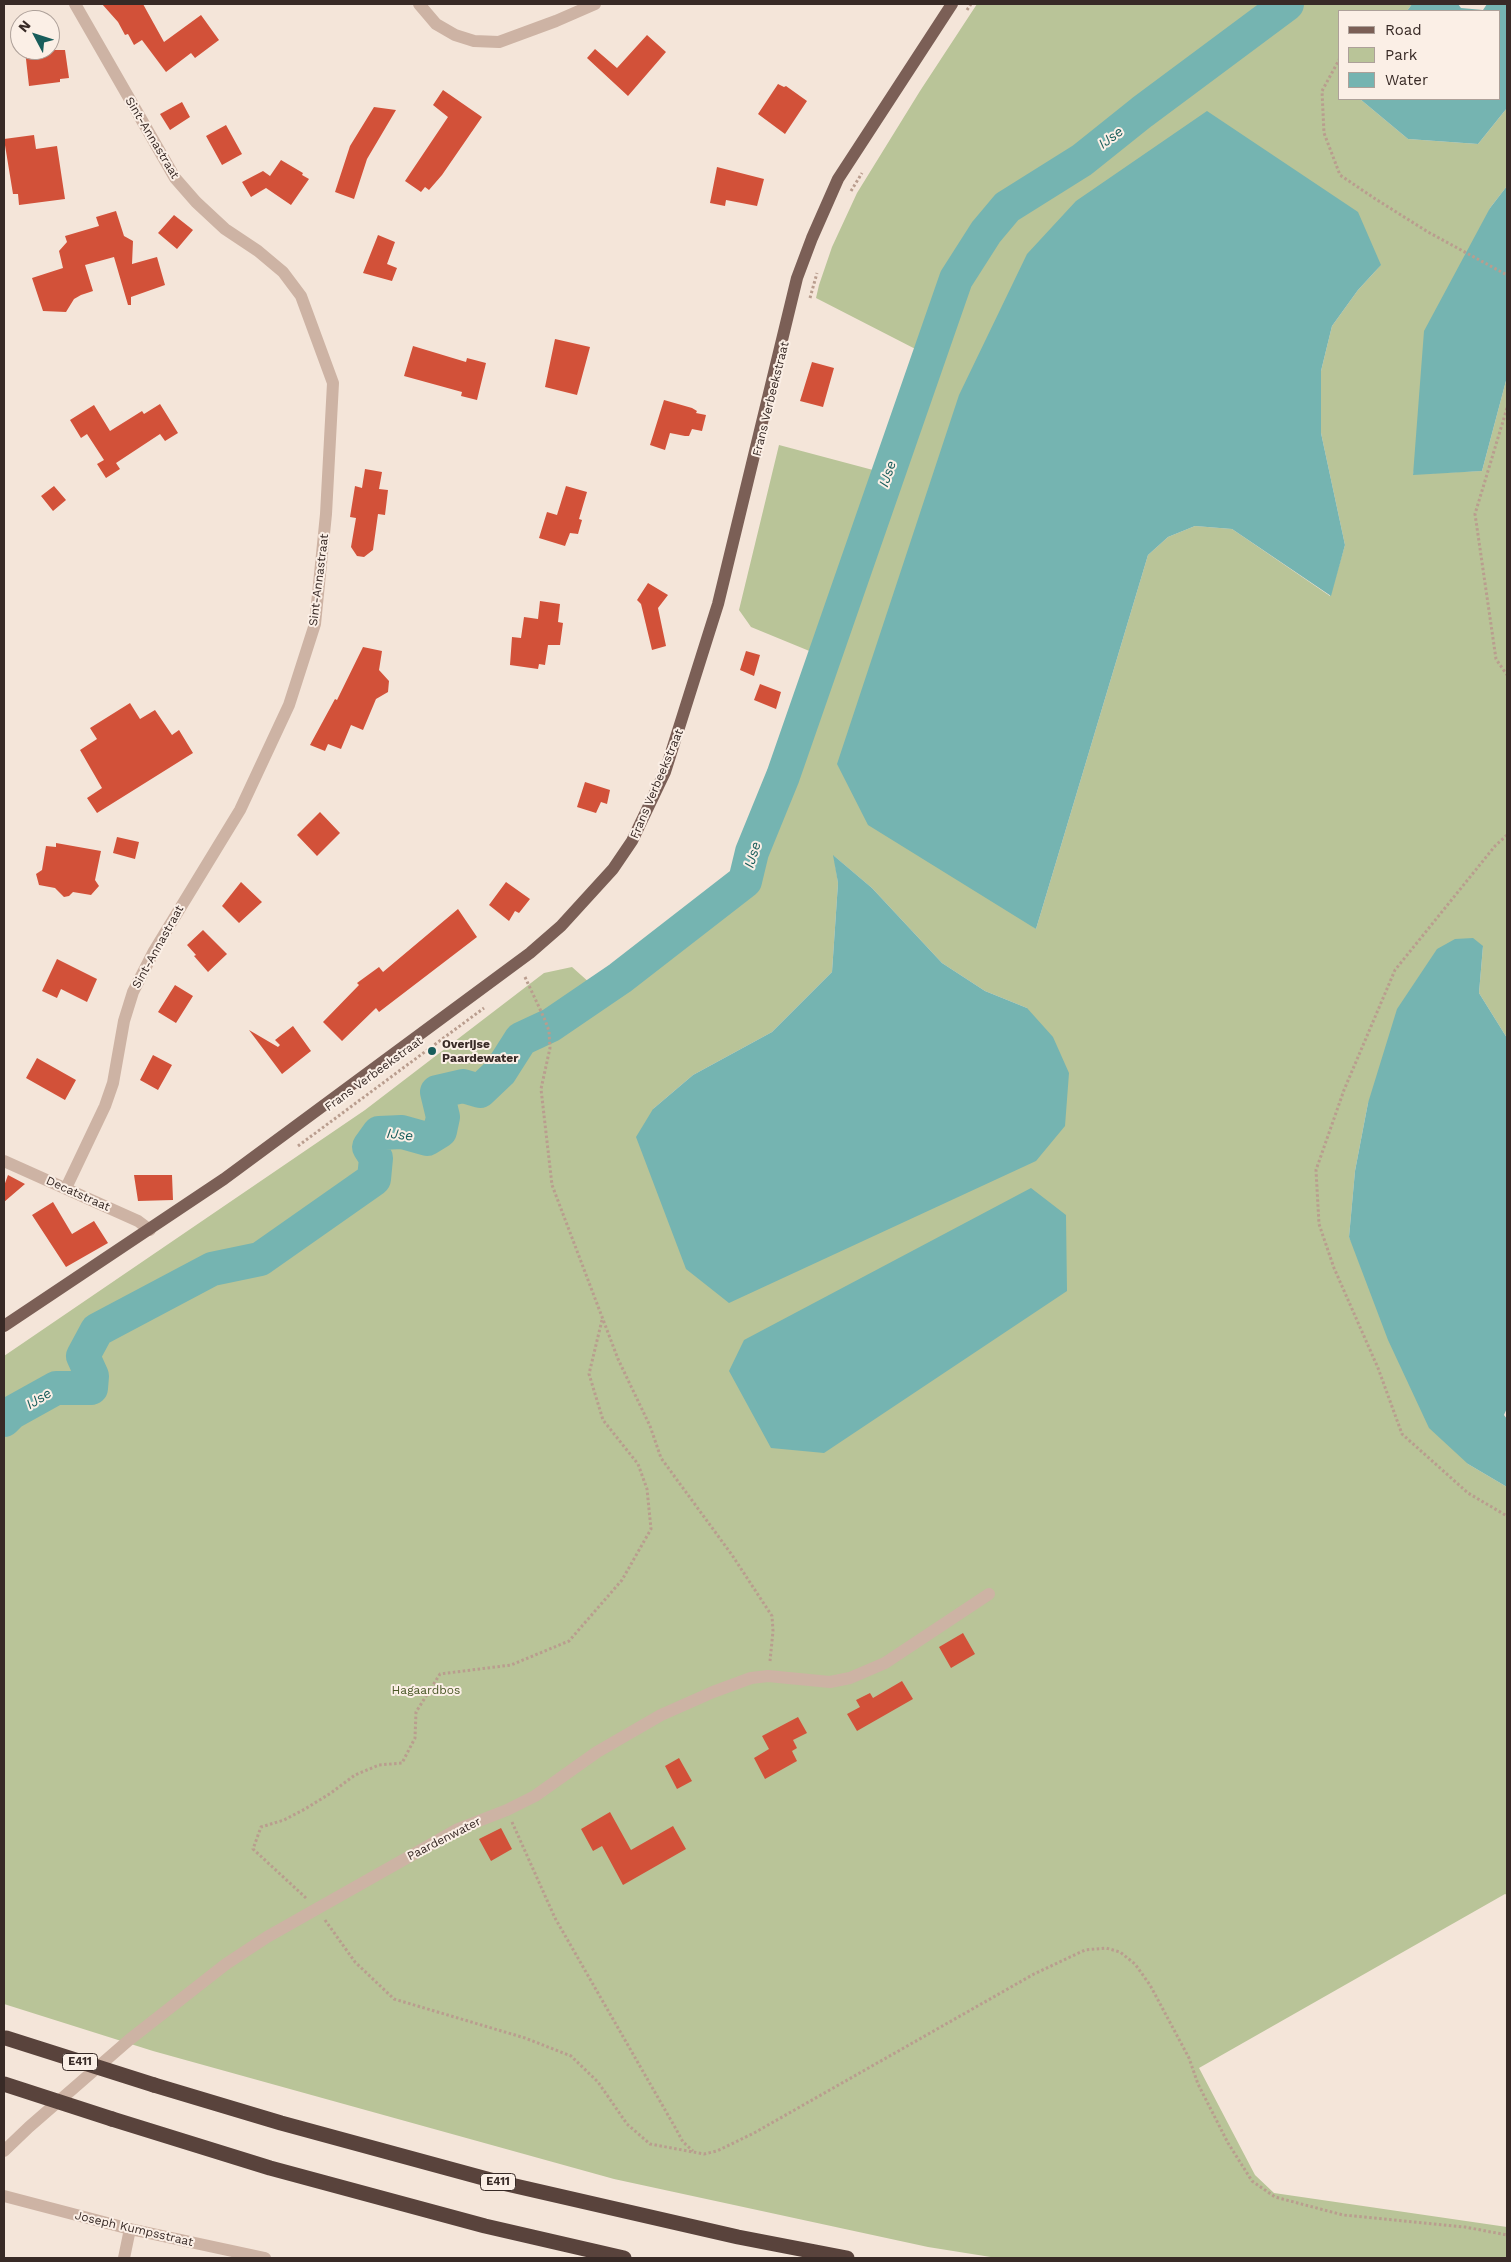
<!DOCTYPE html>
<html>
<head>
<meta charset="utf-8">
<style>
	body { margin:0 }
	#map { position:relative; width:1511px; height:2262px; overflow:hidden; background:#f4e5d9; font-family:"Work Sans",sans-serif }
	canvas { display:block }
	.frame { position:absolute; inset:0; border:5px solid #382a26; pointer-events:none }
	.legend { position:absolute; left:1338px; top:10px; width:162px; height:90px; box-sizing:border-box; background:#fbefe6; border:1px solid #ada099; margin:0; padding:6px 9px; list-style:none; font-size:15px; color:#382a26 }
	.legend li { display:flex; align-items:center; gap:10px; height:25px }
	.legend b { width:25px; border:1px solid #ada099 }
	.north { position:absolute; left:10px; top:10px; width:50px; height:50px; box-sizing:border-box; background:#fbefe6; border:1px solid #ada099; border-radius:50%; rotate:310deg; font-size:14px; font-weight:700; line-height:20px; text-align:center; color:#382a26 }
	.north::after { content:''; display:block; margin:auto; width:18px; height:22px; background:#185d5b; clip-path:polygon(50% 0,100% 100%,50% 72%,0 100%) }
</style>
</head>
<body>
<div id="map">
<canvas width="1511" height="2262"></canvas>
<div class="frame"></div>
<ul class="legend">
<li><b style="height:6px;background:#7b5f56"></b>Road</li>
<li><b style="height:14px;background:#b9c498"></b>Park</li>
<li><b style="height:14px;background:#75b4b1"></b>Water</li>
</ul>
<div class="north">N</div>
</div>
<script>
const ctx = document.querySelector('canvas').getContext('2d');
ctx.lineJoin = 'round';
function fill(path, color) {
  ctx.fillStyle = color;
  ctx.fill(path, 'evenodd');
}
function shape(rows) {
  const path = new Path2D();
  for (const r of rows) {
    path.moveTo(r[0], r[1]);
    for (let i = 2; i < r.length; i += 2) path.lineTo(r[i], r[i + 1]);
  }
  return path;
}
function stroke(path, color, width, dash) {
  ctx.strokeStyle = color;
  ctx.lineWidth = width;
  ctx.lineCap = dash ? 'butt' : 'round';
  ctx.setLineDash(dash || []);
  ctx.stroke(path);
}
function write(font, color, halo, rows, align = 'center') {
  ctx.font = font + ' "Work Sans",sans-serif';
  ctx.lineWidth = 4;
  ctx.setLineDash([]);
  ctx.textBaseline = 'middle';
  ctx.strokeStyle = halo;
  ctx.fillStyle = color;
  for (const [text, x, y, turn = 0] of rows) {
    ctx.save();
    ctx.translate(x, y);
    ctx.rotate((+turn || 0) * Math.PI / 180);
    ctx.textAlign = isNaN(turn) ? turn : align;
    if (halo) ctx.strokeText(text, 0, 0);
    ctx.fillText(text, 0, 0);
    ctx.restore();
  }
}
const green = shape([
	[977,4,1412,4,1407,11,1340,11,1340,99,1360,99,1408,139,1478,144,1507,108,1507,186,1490,208,1413,474,1482,471,1507,377,1507,1038,1479,993,1483,946,1368,1103,1355,1171,1349,1237,1468,1464,1507,1487,1507,1895,1505,1894,1199,2068,1255,2175,1274,2193,1507,2227,1507,2258,997,2258,928,2247,614,2179,153,2051,4,2004,4,1356,365,1110,544,973,572,967,600,992,745,881,752,852,783,776,824,657,751,627,739,610,779,445,888,474,929,356,816,298,819,285,832,247,857,193,920,91],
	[1381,265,1358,290,1332,326,1321,371,1321,433,1345,545,1330,596,1232,529,1195,526,1168,537,1148,555,1036,929,838,764],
	[834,856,872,888,942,963,985,991,1027,1008,653,1109,693,1075,772,1032,832,972,838,883]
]);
const water = shape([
	[1412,4,1458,4,1461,8,1483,10,1487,4,1507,4,1507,108,1478,144,1408,139,1360,99,1500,99,1500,11,1407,11],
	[1207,111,1358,212,1381,265,1358,290,1332,326,1321,371,1321,433,1345,545,1331,596,1232,529,1195,526,1168,537,1148,555,1036,929,868,825,837,764,959,395,1027,254,1076,201],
	[1507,186,1507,377,1482,471,1413,475,1424,331,1490,208],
	[833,855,872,888,942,963,985,991,1027,1008,1053,1037,1069,1073,1065,1126,1036,1161,729,1303,686,1269,636,1137,653,1109,693,1075,772,1032,832,972,838,883],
	[1473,938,1483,946,1479,993,1507,1038,1507,1408,1504,1415,1507,1419,1507,1487,1468,1464,1429,1428,1388,1340,1349,1237,1355,1171,1368,1103,1397,1009,1437,949,1455,939],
	[1031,1188,1066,1215,1067,1291,824,1453,771,1448,729,1371,744,1340]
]);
const river = shape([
	[4,1420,11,1413,56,1388,91,1388,92,1376,83,1356,97,1330,212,1269,260,1259,374,1179,376,1158,369,1147,379,1133,402,1132,427,1139,440,1131,443,1117,437,1092,463,1086,480,1091,500,1072,521,1039,551,1025,620,978,745,881,752,852,783,776,956,279,986,232,1007,207,1082,160,1142,112,1287,4]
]);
const building = shape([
	[102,4,143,4,164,42,201,15,219,40,195,58,191,53,166,72,142,40,134,45,128,34,125,35,118,22],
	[647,35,666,52,628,96,587,58,595,49,617,68],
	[25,50,65,50,69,78,60,79,60,82,29,86],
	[778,84,784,87,786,86,807,101,785,134,758,114],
	[443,90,482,117,442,175,429,190,425,187,421,192,405,181,448,117,433,105],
	[182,102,190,117,170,130,160,114],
	[374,107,396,110,367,159,354,199,335,192,350,146],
	[226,125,242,154,222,165,206,136],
	[34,135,36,149,57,146,65,199,19,205,18,194,13,194,4,139],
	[281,160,303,173,302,175,309,179,291,205,266,188,251,197,242,182,263,171,270,176],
	[717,167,764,179,757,206,726,200,725,206,710,203],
	[116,211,124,236,133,241,132,264,157,257,165,285,131,297,131,305,128,305,114,257,85,265,93,291,81,295,74,299,66,312,43,311,32,278,63,268,59,251,67,242,65,236,99,226,96,217],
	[174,215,193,230,177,249,158,233],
	[378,235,395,242,387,264,397,268,392,281,363,273],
	[555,339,590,347,577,395,545,387],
	[413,346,466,362,467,358,486,363,477,400,461,396,462,392,404,376],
	[812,362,834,368,823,407,800,401],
	[664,400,692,408,697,411,696,413,706,415,702,431,692,429,689,436,685,436,670,433,665,450,650,445],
	[160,404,178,433,165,441,160,434,116,463,120,469,106,478,97,464,104,460,87,434,81,438,70,420,94,405,110,431,142,411,144,414],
	[365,469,382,472,379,489,388,490,385,515,378,514,373,550,364,557,357,556,351,547,356,518,350,517,355,486,362,488],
	[54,486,66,500,53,511,41,496],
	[566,486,587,492,579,519,582,520,578,534,570,533,565,546,539,538,547,512,557,515],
	[648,583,668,595,658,608,666,646,652,650,641,604,637,600],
	[540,601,560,604,558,622,563,623,560,645,548,645,545,665,539,664,538,669,510,665,512,637,521,638,524,617,538,619],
	[363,647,382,651,379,670,389,681,388,692,376,699,363,730,351,725,341,749,328,744,325,751,310,745,335,699,337,700],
	[746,651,760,655,754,676,740,670],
	[760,684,781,692,776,709,754,700],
	[130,703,140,719,155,710,172,735,179,730,193,753,97,813,87,798,102,788,80,750,97,739,90,728],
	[585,782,610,790,607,804,601,802,596,813,577,807],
	[320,812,340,833,317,856,297,835],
	[117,837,139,842,135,859,113,853],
	[56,843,101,851,95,880,99,886,91,895,73,892,69,896,64,897,55,888,39,885,36,874,42,870,46,846,56,847],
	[241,882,262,902,239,923,222,906],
	[506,882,530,899,519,913,515,911,509,921,489,905],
	[458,909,477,937,379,1012,376,1008,342,1041,323,1022,359,985,357,983,379,967,383,972],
	[203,930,227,954,208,972,194,956,196,955,187,945],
	[57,959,97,979,87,1002,61,989,57,998,42,991],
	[175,985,193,996,176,1023,158,1012],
	[293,1026,311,1051,282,1074,249,1030,278,1047,280,1045,275,1040],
	[153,1055,172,1065,158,1090,140,1080],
	[37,1058,76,1080,65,1100,26,1078],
	[8,1175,25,1184,4,1202,4,1186],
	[134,1175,172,1175,173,1200,138,1201],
	[53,1202,72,1234,94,1221,108,1243,66,1267,32,1215],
	[963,1633,975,1654,951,1668,939,1647],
	[902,1681,913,1699,857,1731,847,1714,860,1707,856,1700,870,1693,873,1698],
	[798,1717,807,1733,793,1740,797,1748,792,1751,797,1761,765,1779,754,1758,769,1749,762,1736],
	[679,1758,692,1781,677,1789,665,1766],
	[610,1812,631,1850,673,1826,686,1849,623,1885,602,1846,593,1851,581,1829],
	[501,1828,512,1849,491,1861,479,1839]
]);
const path = shape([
	[967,10,971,4],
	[1340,58,1322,91,1324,133,1340,175,1374,198,1428,232,1507,275],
	[851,191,862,173],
	[810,298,817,273],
	[1507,408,1475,514,1496,659,1507,675],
	[1507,835,1495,846,1395,970,1344,1090,1316,1170,1319,1224,1334,1268,1378,1368,1402,1434,1468,1493,1507,1516],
	[525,977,545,1020,549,1031,550,1048,541,1089,552,1185,618,1359,650,1426,661,1458,732,1555,772,1616,773,1631,770,1661],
	[298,1146,484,1008],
	[512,1822,555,1918,676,2129,683,2142,693,2151],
	[306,1898,253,1849,261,1827,284,1820,305,1809,331,1793,355,1775,379,1765,402,1763,415,1738,416,1712,440,1674,511,1665,569,1641,622,1580,651,1529,647,1489,638,1464,603,1420,589,1374,602,1320],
	[325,1920,355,1962,394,1999,525,2038,571,2056,598,2082,627,2124,650,2144,704,2154,717,2151,754,2133,1034,1974,1085,1950,1106,1948,1120,1952,1135,1964,1150,1985,1189,2058,1198,2084,1228,2143,1252,2181,1275,2197,1343,2215,1465,2227,1507,2235]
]);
const minor = shape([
	[419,4,436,24,455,35,474,41,499,42,556,21,595,4],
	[4,1161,138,1221,150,1230],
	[66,1188,105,1106,113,1083,124,1021,133,992,154,951,240,810,289,705,315,624,326,514,333,383,301,296,283,272,258,251,225,229,196,202,175,178,75,4],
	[4,2151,29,2127,129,2040,226,1964,267,1937,458,1829,507,1810,535,1796,597,1752,661,1715,713,1692,751,1678,768,1676,830,1682,850,1678,885,1663,989,1594],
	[4,2196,130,2229,265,2258],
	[124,2258,130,2229]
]);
const major = shape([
	[4,1326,224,1179,530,953,561,926,613,869,632,841,665,772,718,604,797,278,812,238,838,179,952,4]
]);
const highway = shape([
	[154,2085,281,2123,498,2182,738,2237,847,2258],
	[112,2119,270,2168,485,2226,624,2258]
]);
const highwayBridge = shape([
	[6,2038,154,2085],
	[4,2084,112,2119]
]);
const markers = [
	[432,1051,5,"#185d5b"]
];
const shields = [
	[80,2062,35],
	[498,2182,35]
];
const shieldNames = [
	["E411",80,2062],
	["E411",498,2182]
];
const streetNames = [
	["Sint-Annastraat",152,138,59],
	["Frans Verbeekstraat",771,399,-76],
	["Sint-Annastraat",319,580,-83],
	["Frans Verbeekstraat",657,784,-67],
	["Sint-Annastraat",158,947,-61],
	["Frans Verbeekstraat",374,1074,-36],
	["Decatstraat",78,1194,24],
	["Paardenwater",444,1839,-27],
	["Joseph Kumpsstraat",134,2229,13]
];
const poiNames = [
	["Overijse",442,1044],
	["Paardewater",442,1058]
];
const parkNames = [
	["Hagaardbos",426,1690]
];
const waterNames = [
	["IJse",1111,138,-37],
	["IJse",888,474,-71],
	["IJse",753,855,-73],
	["IJse",400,1135,6],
	["IJse",39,1399,-32]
];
fill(green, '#b9c498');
fill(water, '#75b4b1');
stroke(river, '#75b4b1', 34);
fill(building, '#d25139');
stroke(path, '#b99d8e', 3, [2.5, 2.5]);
stroke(minor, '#cdb3a4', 12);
stroke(major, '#7b5f56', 12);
stroke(highway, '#59433c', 15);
stroke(highwayBridge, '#59433c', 15);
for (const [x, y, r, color] of markers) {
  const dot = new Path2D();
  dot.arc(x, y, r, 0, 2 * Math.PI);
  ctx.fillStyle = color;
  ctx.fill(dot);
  stroke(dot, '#fbefe6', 2);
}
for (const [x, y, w] of shields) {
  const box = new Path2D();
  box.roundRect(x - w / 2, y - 8.5, w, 17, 4);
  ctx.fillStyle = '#fbefe6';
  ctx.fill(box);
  stroke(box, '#382a26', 1);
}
write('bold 11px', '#382a26', null, shieldNames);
write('12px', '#382a26', '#fbefe6', streetNames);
write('bold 12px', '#382a26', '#fbefe6', poiNames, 'left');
write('12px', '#4b5828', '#fbefe6', parkNames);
write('italic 14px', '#185d5b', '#fbefe6', waterNames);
</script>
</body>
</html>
